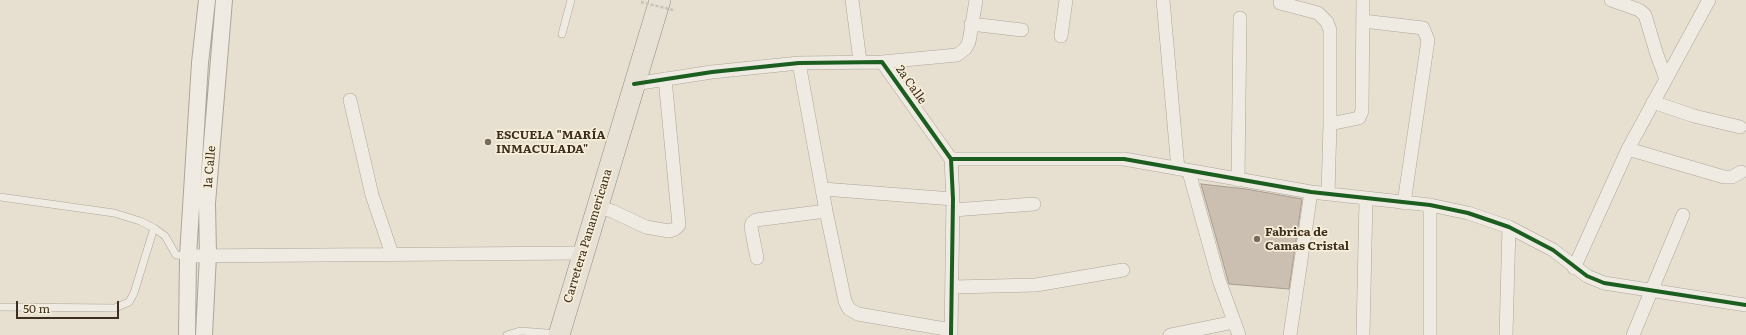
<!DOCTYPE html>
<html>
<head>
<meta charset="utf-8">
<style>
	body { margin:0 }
	#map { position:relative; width:1746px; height:335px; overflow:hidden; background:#e7e0d1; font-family:Literata,serif }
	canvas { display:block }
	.scale { position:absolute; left:16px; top:301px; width:103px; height:18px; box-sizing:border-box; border:2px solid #3d2e20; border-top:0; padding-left:5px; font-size:12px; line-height:14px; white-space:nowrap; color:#3d2e20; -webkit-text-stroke:3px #f7eed8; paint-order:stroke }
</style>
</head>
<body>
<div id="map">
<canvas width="1746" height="335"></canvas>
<div class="scale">50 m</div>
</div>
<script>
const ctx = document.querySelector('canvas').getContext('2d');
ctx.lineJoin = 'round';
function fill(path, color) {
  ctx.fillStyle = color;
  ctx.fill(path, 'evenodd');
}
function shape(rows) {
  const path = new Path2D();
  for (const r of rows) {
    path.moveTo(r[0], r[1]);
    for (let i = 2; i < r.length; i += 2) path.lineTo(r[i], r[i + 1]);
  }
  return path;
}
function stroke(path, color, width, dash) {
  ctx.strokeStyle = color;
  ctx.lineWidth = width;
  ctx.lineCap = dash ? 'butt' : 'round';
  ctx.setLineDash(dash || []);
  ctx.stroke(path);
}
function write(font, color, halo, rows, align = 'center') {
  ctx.font = font + ' Literata,serif';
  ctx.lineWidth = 3.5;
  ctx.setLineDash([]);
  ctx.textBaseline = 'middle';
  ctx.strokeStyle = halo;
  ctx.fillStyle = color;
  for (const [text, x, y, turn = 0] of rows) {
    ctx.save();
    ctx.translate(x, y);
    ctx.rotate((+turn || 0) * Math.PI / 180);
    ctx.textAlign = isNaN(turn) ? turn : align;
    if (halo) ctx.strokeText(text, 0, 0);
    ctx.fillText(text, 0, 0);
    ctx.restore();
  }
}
const building = shape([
	[1201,184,1246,189,1302,199,1289,289,1229,284,1201,184]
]);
const service = shape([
	[562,34,571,0],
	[0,197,114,213,140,221,154,228,165,236,176,255,188,256],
	[0,307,115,308,129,302,134,293,154,228],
	[507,335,520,331,559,334]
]);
const minor = shape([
	[852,0,860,61],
	[1163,0,1178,169],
	[1611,0,1639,10,1645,15,1657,55,1666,79],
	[1280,3,1318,13,1327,22,1330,30,1330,124],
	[1363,21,1423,28,1428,40,1404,203],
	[971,24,1022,30],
	[1061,36,1066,0],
	[882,62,957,55,965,49,969,42,976,0],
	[799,63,826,211,845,301,849,309,858,314,951,330],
	[634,84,712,72,799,63,882,62,951,159,953,199,951,335],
	[350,100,372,195,392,254],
	[1653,102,1694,116,1740,127],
	[1628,149,1724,177,1732,177,1741,172],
	[951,159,1124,159,1311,192,1430,205,1468,213,1509,227,1553,250,1587,276,1604,283,1746,305],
	[1189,172,1219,280,1239,335],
	[1238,180,1240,18],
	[823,189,953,199],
	[1328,194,1330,124,1359,118,1362,111,1363,0],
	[1430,205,1430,335],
	[597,207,612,211,646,227,669,231,675,229,679,225,665,79],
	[953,210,1034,204],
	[188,256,583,253],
	[757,258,751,227,752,223,756,220,826,211],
	[1574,268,1628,149,1709,0],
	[953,287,1036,285,1123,270],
	[1170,335,1234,322],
	[1290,335,1311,192],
	[1363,335,1366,199],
	[1506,335,1509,227],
	[1633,335,1683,215]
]);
const tertiary = shape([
	[187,335,188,256,200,63,207,0],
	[204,335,208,255,207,203,224,0]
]);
const primary = shape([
	[559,335,660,0]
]);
const pathBridge = shape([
	[641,2,673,10]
]);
const cycleway = shape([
	[634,84,712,72,799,63,882,62,951,159,953,199,951,335],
	[951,159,1124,159,1311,192,1430,205,1468,213,1509,227,1553,250,1587,276,1604,283,1746,305]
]);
const markers = [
	[488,142,4,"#786c5e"],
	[1257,239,4,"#786c5e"]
];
const streetNames = [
	["2a Calle",911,85,55],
	["1a Calle",210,167,-85],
	["Carretera Panamericana",588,236,-73]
];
const poiNames = [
	["ESCUELA \"MARÍA",496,135],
	["INMACULADA\"",496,149],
	["Fabrica de",1265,232],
	["Camas Cristal",1265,246]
];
fill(building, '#cbbfb2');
stroke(building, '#a89c90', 1);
stroke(service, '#ada599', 8);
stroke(minor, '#ada599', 14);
stroke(tertiary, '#ada599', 18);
stroke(primary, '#928b80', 22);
stroke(service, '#efebe3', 7);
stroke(minor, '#efebe3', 13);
stroke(tertiary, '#efebe3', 16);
stroke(primary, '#e6e1d4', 21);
stroke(pathBridge, '#c8c2b9', 2.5, [3, 2]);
stroke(cycleway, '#1b5e20', 4);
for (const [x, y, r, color] of markers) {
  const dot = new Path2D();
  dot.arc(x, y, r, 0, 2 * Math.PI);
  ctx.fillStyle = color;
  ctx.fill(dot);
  stroke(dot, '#f7eed8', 1.5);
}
write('12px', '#3d2e20', '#f7eed8', streetNames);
write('bold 12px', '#3d2e20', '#f7eed8', poiNames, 'left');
</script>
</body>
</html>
